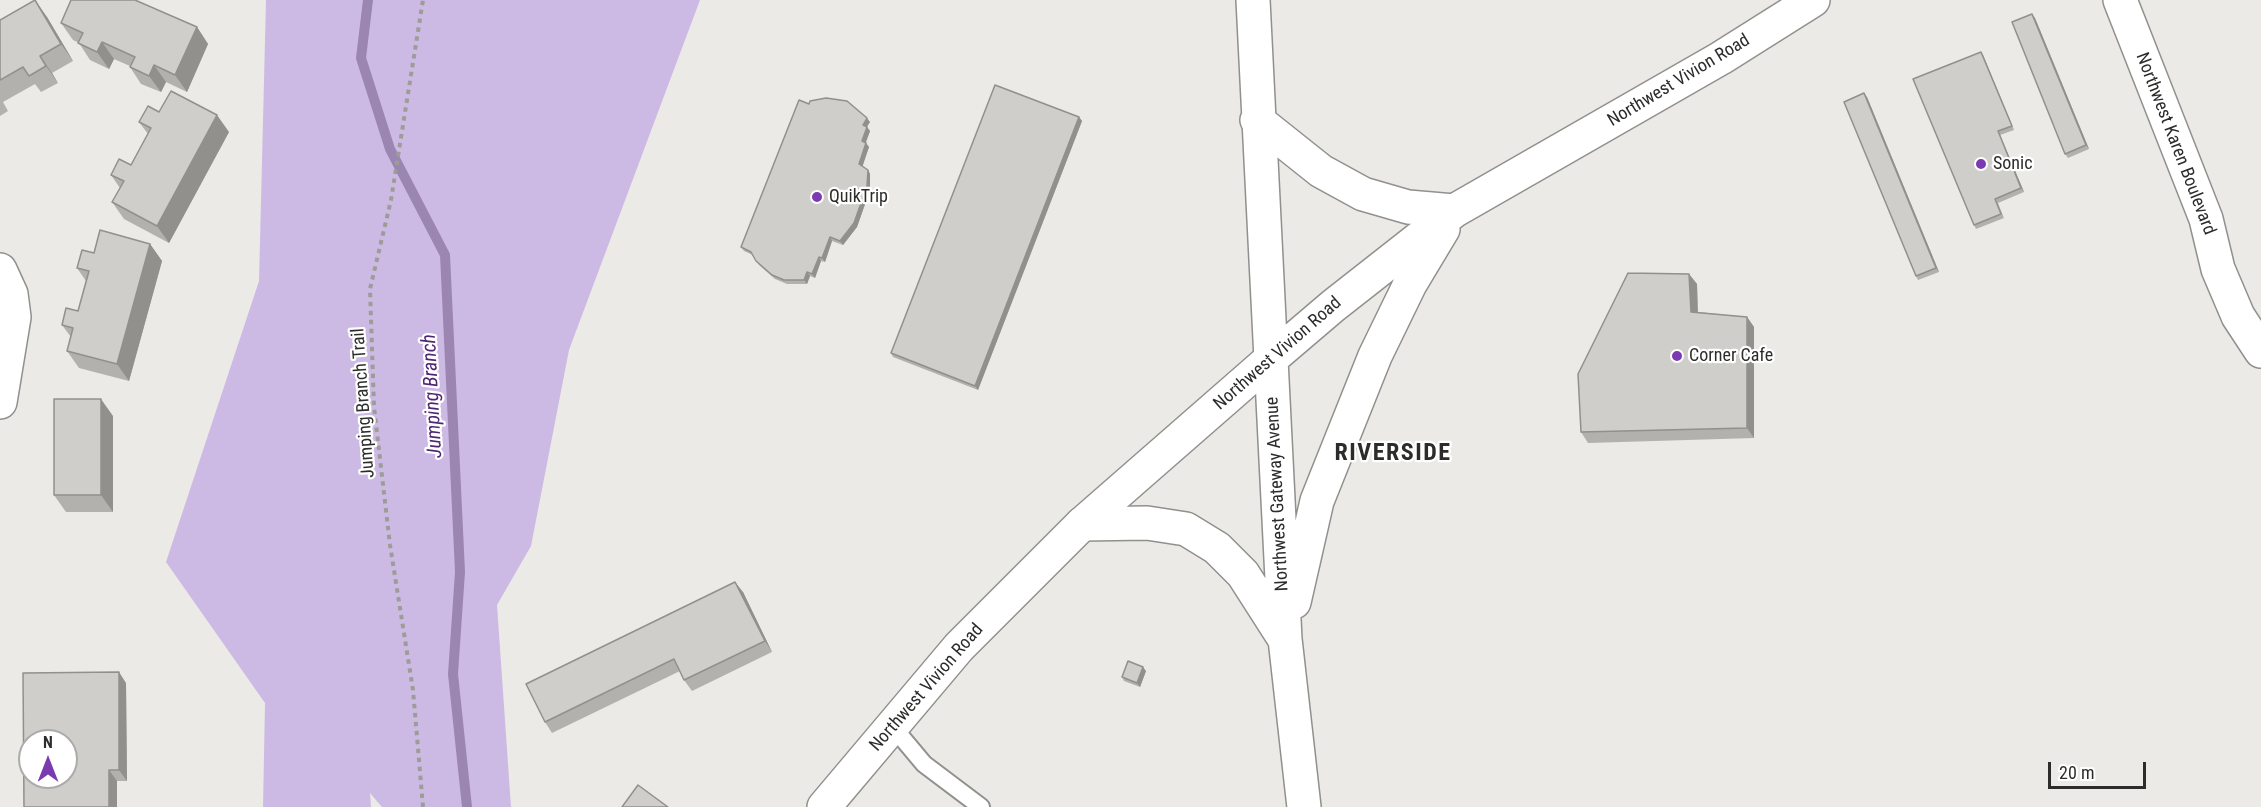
<!DOCTYPE html>
<html>
<head>
<meta charset="utf-8">
<style>
	body { margin:0 }
	#map { position:relative; width:2261px; height:807px; overflow:hidden; background:#ebeae6; font-family:"Roboto Condensed",sans-serif }
	canvas { display:block }
	.north { position:absolute; left:18px; top:729px; width:60px; height:60px; box-sizing:border-box; background:#fff; border:2px solid #ababaa; border-radius:50%; rotate:0deg; font-size:16px; font-weight:700; line-height:24px; text-align:center; color:#2c2c2a }
	.north::after { content:''; display:block; margin:auto; width:21px; height:27px; background:#7b3aaf; clip-path:polygon(50% 0,100% 100%,50% 72%,0 100%) }
	.scale { position:absolute; left:2048px; top:762px; width:98px; height:27px; box-sizing:border-box; border:3px solid #2c2c2a; border-top:0; padding-left:8px; font-size:18px; line-height:21px; white-space:nowrap; color:#2c2c2a; -webkit-text-stroke:4px #fff; paint-order:stroke }
</style>
</head>
<body>
<div id="map">
<canvas width="2261" height="807"></canvas>
<div class="north">N</div>
<div class="scale">20 m</div>
</div>
<script>
const ctx = document.querySelector('canvas').getContext('2d');
ctx.lineJoin = 'round';
function fill(path, color) {
  ctx.fillStyle = color;
  ctx.fill(path, 'evenodd');
}
function shape(rows) {
  const path = new Path2D();
  for (const r of rows) {
    path.moveTo(r[0], r[1]);
    for (let i = 2; i < r.length; i += 2) path.lineTo(r[i], r[i + 1]);
  }
  return path;
}
function stroke(path, color, width, dash) {
  ctx.strokeStyle = color;
  ctx.lineWidth = width;
  ctx.lineCap = dash ? 'butt' : 'round';
  ctx.setLineDash(dash || []);
  ctx.stroke(path);
}
function write(font, color, halo, rows, align = 'center') {
  ctx.font = font + ' "Roboto Condensed",sans-serif';
  ctx.lineWidth = 4.5;
  ctx.setLineDash([]);
  ctx.textBaseline = 'middle';
  ctx.strokeStyle = halo;
  ctx.fillStyle = color;
  for (const [text, x, y, turn = 0] of rows) {
    ctx.save();
    ctx.translate(x, y);
    ctx.rotate((+turn || 0) * Math.PI / 180);
    ctx.textAlign = isNaN(turn) ? turn : align;
    if (halo) ctx.strokeText(text, 0, 0);
    ctx.fillText(text, 0, 0);
    ctx.restore();
  }
}
const green = shape([
	[266,0,700,0,569,350,531,546,497,605,511,807,382,807,370,793,371,807,263,807,265,703,166,562,259,281]
]);
const stream = shape([
	[368,0,361,58,390,149,445,255,460,572,453,674,467,807]
]);
const path = shape([
	[423,807,413,690,390,545,374,407,370,289,391,200,423,0]
]);
const service = shape([
	[893,727,924,764,981,807]
]);
const minor = shape([
	[2120,0,2206,219,2218,269,2238,316,2261,351],
	[0,270,11,294,14,317,0,402],
	[824,807,959,647,1082,524,1272,358]
]);
const secondary = shape([
	[1253,0,1285,639,1304,807],
	[1257,120,1321,171,1363,194,1408,207,1454,211],
	[1272,358,1333,306,1454,211,1721,58,1813,0],
	[1082,524,1147,523,1186,529,1217,548,1243,574,1284,638],
	[1294,602,1317,501,1375,356,1410,284,1443,229]
]);
const wall = shape([
	[47,17,73,61,52,73,58,83,41,92,35,84,3,102,8,111,0,116,0,20],
	[2035,18,2089,149,2068,158,2065,154],
	[61,23,197,27,208,44,187,92,166,82,161,92,141,84,130,67,130,66,114,59,109,69,90,60,79,43,73,40],
	[1981,52,1983,55,2014,130,2000,135,2024,192,1998,203,2004,218,1976,229,1974,225],
	[1867,97,1939,272,1918,280,1916,276],
	[809,104,870,122,867,127,870,131,865,143,869,147,862,166,868,170,870,174,870,190,857,227,843,245,832,241,825,262,821,261,815,278,810,276,807,284,787,284,775,279,759,265,753,255,744,251,741,247],
	[159,112,229,132,169,243,124,219,112,202,120,188,111,175,131,165,148,134,139,122],
	[1079,117,1082,121,978,390,893,357,891,353],
	[150,244,162,261,129,381,79,368,67,351,71,337,62,325,78,311,86,281,77,268,94,253],
	[1689,274,1697,284,1698,312,1747,317,1754,327,1754,438,1588,443,1581,432],
	[113,416,113,512,66,512,54,495],
	[743,592,772,652,692,691,684,680,680,671,552,733,545,722],
	[1146,671,1140,687,1124,681,1122,677],
	[126,683,127,781,117,781,117,807,24,807]
]);
const shadedWall = shape([
	[35,0,47,17,73,61,61,44],
	[2032,14,2035,18,2089,149,2086,145],
	[197,27,208,44,187,92,175,75],
	[102,42,114,59,109,69,97,52],
	[1981,52,1983,55,2014,130,2012,126],
	[40,56,52,73,58,83,46,66],
	[154,65,166,82,161,92,149,76],
	[1864,93,1867,97,1939,272,1936,268],
	[217,115,229,132,169,243,157,226],
	[1079,117,1082,121,978,390,975,386],
	[867,118,870,122,865,129,863,125],
	[867,127,870,131,865,145,862,141],
	[1998,131,2000,135,2024,192,2021,188],
	[866,143,869,147,862,168,859,164],
	[868,170,870,174,870,190,857,227,843,245,840,241],
	[830,237,832,241,825,262,822,258],
	[150,244,162,261,129,381,117,364],
	[819,257,821,261,815,278,812,274],
	[807,272,810,276,807,284,804,280],
	[1689,274,1697,284,1698,323,1691,312],
	[1747,317,1754,327,1754,438,1747,428],
	[101,399,113,416,113,512,101,495],
	[735,582,743,592,772,652,765,641],
	[1143,667,1146,671,1140,687,1137,683],
	[119,672,126,683,127,781,119,770],
	[109,770,117,781,117,807,109,807]
]);
const building = shape([
	[35,0,61,44,40,56,46,66,29,76,23,67,0,80,0,20,35,0],
	[71,0,135,0,197,27,175,75,154,65,149,76,130,67,135,57,102,42,97,52,78,43,83,33,61,23,71,0],
	[2032,14,2086,145,2065,154,2012,22,2032,14],
	[1981,52,2012,126,1998,131,2021,188,1995,199,2001,214,1974,225,1913,79,1981,52],
	[995,85,1079,117,975,386,891,353,995,85],
	[171,91,217,115,157,226,112,202,124,181,111,175,119,159,131,165,151,128,139,122,148,106,159,112,171,91],
	[1864,93,1936,268,1916,276,1844,102,1864,93],
	[826,98,847,101,867,118,863,125,867,127,862,141,866,143,859,164,868,170,867,186,854,223,840,241,830,237,822,258,819,257,812,274,807,272,804,280,784,280,772,275,756,261,751,252,741,247,799,100,809,104,810,101,826,98],
	[100,230,150,244,117,364,67,351,73,328,62,325,66,308,78,311,89,271,77,268,82,250,94,253,100,230],
	[1628,273,1689,274,1691,312,1747,317,1747,428,1581,432,1578,374,1628,273],
	[54,399,101,399,101,495,54,495,54,399],
	[735,582,765,641,684,680,674,659,545,722,526,684,735,582],
	[1128,661,1143,667,1137,683,1122,677,1128,661],
	[119,672,119,770,109,770,109,807,24,807,23,673,119,672],
	[30,741,66,741,66,777,30,777,30,741],
	[638,785,668,807,622,807,638,785]
]);
const markers = [
	[1981,164,6,"#7b3aaf"],
	[817,197,6,"#7b3aaf"],
	[1677,356,6,"#7b3aaf"]
];
const streetNames = [
	["Northwest Vivion Road",1679,81,-31],
	["Northwest Karen Boulevard",2175,144,69],
	["Northwest Vivion Road",1278,354,-41],
	["Jumping Branch Trail",364,403,-94],
	["Northwest Gateway Avenue",1278,494,-93],
	["Northwest Vivion Road",927,688,-49]
];
const poiNames = [
	["Sonic",1993,164],
	["QuikTrip",829,197],
	["Corner Cafe",1689,356]
];
const waterNames = [
	["Jumping Branch",433,396,-93]
];
const districtNames = [
	["RIVERSIDE",1393,454]
];
fill(green, '#cdbae4');
stroke(stream, '#9b86b2', 10);
stroke(service, '#91908d', 20);
stroke(minor, '#91908d', 36);
stroke(secondary, '#91908d', 36);
stroke(path, '#9c9c98', 4, [4.5, 4.5]);
stroke(service, '#fff', 16);
stroke(minor, '#fff', 33);
stroke(secondary, '#fff', 33);
fill(wall, '#b2b1ae');
fill(shadedWall, '#91908d');
fill(building, '#cfceca');
stroke(building, '#91908d', 1.5);
for (const [x, y, r, color] of markers) {
  const dot = new Path2D();
  dot.arc(x, y, r, 0, 2 * Math.PI);
  ctx.fillStyle = color;
  ctx.fill(dot);
  stroke(dot, '#fff', 2);
}
write('18px', '#2c2c2a', '#fff', streetNames);
write('18px', '#2c2c2a', '#fff', poiNames, 'left');
write('italic 20px', '#4f2671', '#fff', waterNames);
ctx.letterSpacing = '1.5px';
write('bold 24px', '#2c2c2a', '#fff', districtNames);
ctx.letterSpacing = '0px';
</script>
</body>
</html>
